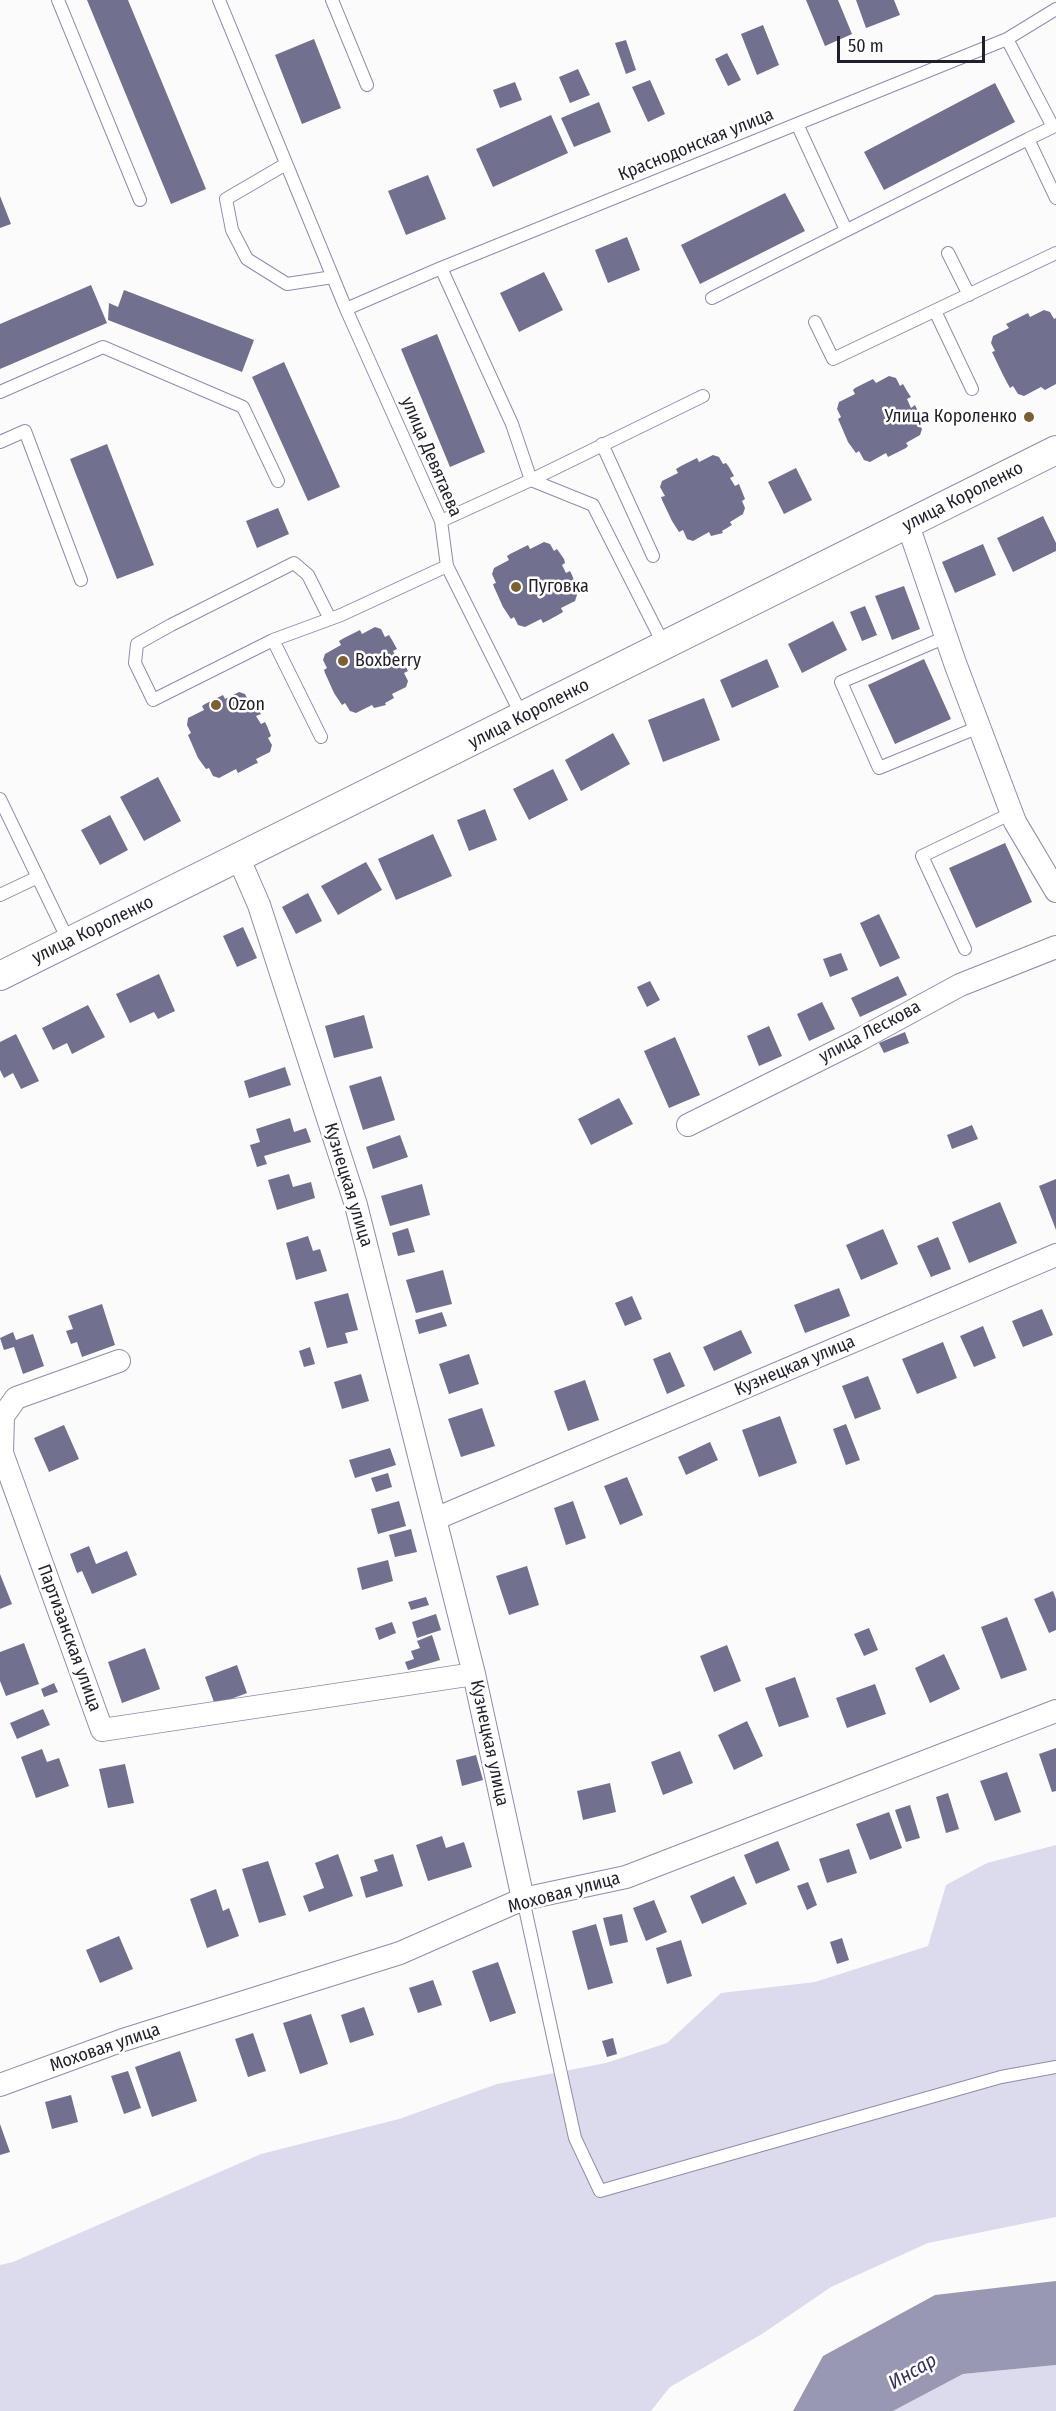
<!DOCTYPE html>
<html>
<head>
<meta charset="utf-8">
<style>
	body { margin:0 }
	#map { position:relative; width:1056px; height:2411px; overflow:hidden; background:#fbfbfb; font-family:"Fira Sans Condensed",sans-serif }
	canvas { display:block }
	.scale { position:absolute; left:837px; top:36px; width:148px; height:27px; box-sizing:border-box; border:3px solid #201f2b; border-top:0; padding-left:8px; font-size:18px; line-height:21px; white-space:nowrap; color:#201f2b; -webkit-text-stroke:4px #fff; paint-order:stroke }
</style>
</head>
<body>
<div id="map">
<canvas width="1056" height="2411"></canvas>
<div class="scale">50 m</div>
</div>
<script>
const ctx = document.querySelector('canvas').getContext('2d');
ctx.lineJoin = 'round';
function fill(path, color) {
  ctx.fillStyle = color;
  ctx.fill(path, 'evenodd');
}
function shape(rows) {
  const path = new Path2D();
  for (const r of rows) {
    path.moveTo(r[0], r[1]);
    for (let i = 2; i < r.length; i += 2) path.lineTo(r[i], r[i + 1]);
  }
  return path;
}
function stroke(path, color, width, dash) {
  ctx.strokeStyle = color;
  ctx.lineWidth = width;
  ctx.lineCap = dash ? 'butt' : 'round';
  ctx.setLineDash(dash || []);
  ctx.stroke(path);
}
function write(font, color, halo, rows, align = 'center') {
  ctx.font = font + ' "Fira Sans Condensed",sans-serif';
  ctx.lineWidth = 5;
  ctx.setLineDash([]);
  ctx.textBaseline = 'middle';
  ctx.strokeStyle = halo;
  ctx.fillStyle = color;
  for (const [text, x, y, turn = 0] of rows) {
    ctx.save();
    ctx.translate(x, y);
    ctx.rotate((+turn || 0) * Math.PI / 180);
    ctx.textAlign = isNaN(turn) ? turn : align;
    if (halo) ctx.strokeText(text, 0, 0);
    ctx.fillText(text, 0, 0);
    ctx.restore();
  }
}
const green = shape([
	[1056,1845,1056,2217,928,2243,831,2287,762,2334,670,2387,651,2411,0,2411,0,2265,13,2262,261,2154,399,2119,497,2084,606,2063,667,2043,721,1993,815,1982,928,1946,946,1885,987,1863],
	[1056,2365,1056,2411,893,2411,963,2374]
]);
const water = shape([
	[1056,2281,1056,2365,963,2374,893,2411,793,2411,823,2356,935,2295]
]);
const building = shape([
	[87,0,128,0,206,189,171,204],
	[806,0,838,0,852,34,825,46],
	[856,0,894,0,900,15,866,28],
	[763,25,779,65,757,75,741,34],
	[314,39,341,108,302,124,275,55],
	[626,40,636,70,626,74,615,43],
	[727,53,741,80,728,86,715,59],
	[578,69,590,95,570,103,559,77],
	[650,80,665,114,648,122,632,87],
	[515,82,522,100,500,108,493,90],
	[995,83,1015,122,884,190,864,152],
	[599,102,611,132,574,147,561,118],
	[551,115,568,153,493,187,476,149],
	[428,175,446,219,406,235,388,191],
	[785,193,805,231,700,284,681,245],
	[0,196,11,224,0,228],
	[627,237,640,270,608,283,595,250],
	[544,272,563,310,519,332,500,293],
	[91,285,107,323,0,369,0,324],
	[124,290,254,340,242,372,108,320,109,303,118,307],
	[1044,310,1050,312,1054,319,1056,318,1056,384,1045,390,1041,387,1024,396,1018,394,1013,386,1010,388,1003,375,992,352,995,351,991,343,993,336,1009,328,1006,324,1028,313,1030,317],
	[437,334,485,452,450,467,401,349],
	[284,362,340,487,308,501,252,377],
	[889,376,896,378,900,386,903,384,907,391,911,397,907,399,911,408,915,405,922,420,918,422,922,429,920,435,906,443,908,446,906,448,888,457,886,453,870,462,864,460,859,451,856,453,848,442,839,421,838,419,841,417,837,409,839,402,855,394,853,390,855,388,873,379,876,383],
	[107,444,154,565,117,579,70,459],
	[713,455,719,457,723,464,726,463,729,467,734,476,730,478,735,486,739,484,745,499,742,501,745,508,743,514,730,522,732,525,722,531,723,533,711,536,709,532,693,541,687,539,683,530,679,532,672,521,662,500,661,497,665,496,660,487,662,481,678,473,676,469,681,466,697,458,699,462],
	[796,468,812,500,784,514,768,482],
	[278,508,289,534,257,548,246,521],
	[1043,516,1056,543,1056,551,1013,572,997,538],
	[544,542,550,544,554,551,557,549,564,559,565,563,562,565,566,573,570,571,572,575,576,586,573,587,577,595,575,601,561,608,563,612,558,615,543,623,541,619,525,627,518,625,514,617,511,619,503,607,494,587,493,584,496,583,492,574,494,568,509,560,507,556,510,554,528,545,530,549],
	[983,544,996,575,955,593,942,562],
	[904,586,920,629,892,640,875,596],
	[865,606,877,635,862,641,850,612],
	[833,621,847,650,802,673,788,644],
	[375,627,381,629,385,637,389,635,392,640,397,649,393,651,397,659,401,657,408,671,404,673,408,681,406,687,392,694,394,698,385,703,386,705,374,708,372,705,356,713,350,711,345,703,342,705,334,693,325,673,324,670,327,668,323,660,325,654,341,645,339,641,344,638,360,630,362,634],
	[767,659,779,687,732,708,720,680],
	[924,659,951,719,895,744,868,685],
	[239,692,245,694,249,702,252,700,256,705,261,714,256,716,261,724,265,722,267,726,271,736,268,738,272,745,270,752,256,759,258,763,255,764,238,773,236,769,219,778,213,776,209,768,206,769,198,758,188,735,191,733,187,725,188,718,204,710,202,706,205,704,223,695,225,699],
	[704,698,720,740,663,762,648,720],
	[613,733,630,764,581,791,565,760],
	[553,769,568,800,529,820,513,789],
	[158,777,181,821,144,841,120,797],
	[485,809,497,840,469,851,457,820],
	[110,815,128,850,100,865,81,830],
	[433,834,452,876,396,900,378,859],
	[1005,843,1032,902,976,928,949,868],
	[366,862,382,890,338,915,321,886],
	[308,893,322,921,296,934,282,907],
	[879,914,900,958,880,967,860,923],
	[243,927,257,958,237,967,223,936],
	[841,953,848,970,830,977,823,959],
	[159,974,175,1011,158,1019,154,1012,130,1023,116,994],
	[898,976,907,995,860,1017,851,998],
	[650,981,660,1000,647,1007,637,987],
	[822,1002,835,1029,809,1041,797,1014],
	[88,1005,105,1037,72,1054,67,1043,53,1050,42,1028],
	[364,1015,373,1048,334,1058,325,1026],
	[769,1026,782,1056,759,1066,747,1036],
	[905,1032,909,1043,884,1053,879,1043],
	[16,1034,39,1081,21,1089,13,1073,4,1078,0,1070,0,1042],
	[675,1037,700,1095,669,1108,644,1051],
	[285,1067,291,1085,249,1098,244,1081],
	[381,1076,395,1120,363,1130,349,1086],
	[619,1098,633,1124,591,1145,578,1119],
	[290,1118,294,1132,306,1128,311,1142,264,1156,267,1164,257,1167,250,1145,260,1142,256,1129],
	[972,1125,978,1139,952,1149,947,1135],
	[400,1135,408,1157,373,1169,366,1147],
	[289,1174,293,1187,311,1182,315,1198,277,1210,268,1180],
	[1056,1179,1056,1230,1039,1186],
	[422,1184,430,1215,390,1226,381,1196],
	[1000,1202,1017,1243,969,1263,952,1222],
	[408,1228,415,1252,398,1256,392,1233],
	[883,1229,898,1264,861,1280,846,1245],
	[308,1236,313,1251,320,1249,327,1271,296,1280,286,1243],
	[938,1237,951,1269,931,1277,917,1246],
	[443,1270,452,1304,416,1313,406,1280],
	[839,1288,850,1316,805,1333,794,1305],
	[348,1293,358,1330,345,1333,348,1343,327,1348,314,1302],
	[632,1296,642,1319,625,1326,615,1303],
	[102,1304,115,1345,82,1357,77,1342,71,1344,66,1331,73,1329,68,1316],
	[1042,1309,1053,1335,1023,1347,1012,1321],
	[442,1312,447,1326,419,1334,415,1320],
	[983,1326,996,1358,974,1367,960,1336],
	[741,1330,752,1353,714,1371,703,1347],
	[13,1332,16,1340,33,1334,44,1366,23,1374,14,1347,4,1350,0,1338],
	[943,1342,957,1378,917,1394,902,1359],
	[310,1347,315,1364,304,1367,299,1351],
	[670,1352,685,1386,667,1394,653,1359],
	[469,1354,479,1384,449,1394,439,1364],
	[361,1374,369,1401,342,1409,334,1382],
	[868,1376,881,1409,855,1419,842,1386],
	[585,1380,599,1420,568,1431,554,1391],
	[482,1408,495,1446,461,1457,448,1419],
	[780,1416,797,1463,759,1477,742,1430],
	[846,1424,860,1460,846,1465,833,1429],
	[64,1425,79,1459,49,1472,34,1438],
	[710,1442,718,1460,686,1475,678,1457],
	[390,1448,396,1465,355,1478,349,1460],
	[388,1473,392,1487,376,1492,371,1478],
	[627,1477,643,1515,620,1525,604,1486],
	[399,1501,406,1526,378,1534,371,1509],
	[573,1501,586,1538,566,1545,554,1508],
	[411,1529,417,1552,395,1557,389,1535],
	[89,1546,96,1564,127,1551,137,1575,92,1594,82,1571,77,1573,70,1554],
	[388,1560,393,1581,362,1590,357,1568],
	[527,1566,539,1605,509,1615,496,1576],
	[0,1574,12,1604,0,1609],
	[1053,1591,1056,1599,1056,1630,1049,1633,1034,1599],
	[426,1597,429,1605,411,1610,408,1602],
	[436,1614,441,1630,417,1638,412,1622],
	[1007,1617,1027,1670,1001,1679,981,1627],
	[392,1622,396,1633,379,1640,375,1628],
	[869,1628,878,1650,864,1656,854,1634],
	[432,1635,440,1660,408,1670,405,1662,414,1659,411,1651,420,1648,417,1641],
	[24,1643,39,1684,6,1696,0,1681,0,1652],
	[727,1645,741,1681,714,1692,700,1656],
	[145,1648,160,1689,122,1703,108,1662],
	[944,1654,960,1689,930,1703,915,1668],
	[237,1665,247,1693,215,1705,205,1677],
	[795,1677,809,1717,779,1727,765,1688],
	[54,1683,58,1692,44,1697,41,1689],
	[875,1684,886,1714,847,1728,836,1698],
	[43,1709,50,1725,17,1739,10,1723],
	[747,1721,763,1756,734,1770,718,1735],
	[1056,1748,1056,1791,1052,1792,1039,1754],
	[42,1749,47,1762,59,1758,69,1786,36,1798,21,1757],
	[680,1751,693,1783,663,1795,651,1762],
	[476,1755,483,1780,462,1786,456,1760],
	[125,1764,134,1803,108,1808,99,1769],
	[1007,1772,1021,1812,995,1821,980,1781],
	[610,1783,616,1812,583,1820,577,1791],
	[948,1793,959,1829,946,1833,936,1797],
	[910,1805,920,1838,906,1842,895,1810],
	[889,1812,902,1848,870,1860,856,1824],
	[442,1836,446,1848,464,1842,472,1867,428,1881,416,1845],
	[778,1841,790,1870,756,1884,744,1855],
	[849,1849,857,1873,827,1883,819,1859],
	[338,1854,353,1896,309,1912,303,1896,324,1888,315,1863],
	[393,1854,403,1886,366,1898,360,1877,378,1871,374,1860],
	[268,1861,286,1915,259,1923,242,1869],
	[734,1876,747,1904,702,1924,690,1896],
	[808,1882,817,1905,807,1910,797,1886],
	[216,1889,223,1911,229,1908,239,1936,207,1948,190,1899],
	[654,1900,667,1932,646,1941,633,1908],
	[622,1914,628,1942,610,1946,603,1918],
	[596,1924,613,1983,588,1990,572,1931],
	[119,1936,133,1969,100,1983,86,1950],
	[842,1938,849,1960,837,1964,830,1942],
	[681,1940,692,1976,667,1984,656,1948],
	[498,1962,516,2013,490,2022,472,1971],
	[433,1980,442,2005,418,2013,409,1988],
	[364,2007,374,2035,350,2043,341,2015],
	[311,2014,328,2064,300,2074,283,2023],
	[253,2033,266,2071,248,2077,235,2039],
	[613,2038,617,2054,607,2057,602,2041],
	[180,2051,197,2101,152,2117,135,2067],
	[128,2071,141,2108,124,2114,111,2076],
	[71,2095,78,2122,52,2129,45,2102],
	[0,2124,10,2152,0,2155]
]);
const service = shape([
	[58,0,140,200],
	[219,0,346,309,441,521,447,566,522,716],
	[332,0,367,85],
	[1007,39,1053,127,1028,139],
	[797,124,846,230],
	[286,164,226,199,232,230,247,259,287,284,333,277],
	[948,253,969,295],
	[441,268,512,424,531,480,441,521],
	[712,298,1028,139,1056,198],
	[346,309,441,268,1007,39,1056,9],
	[935,311,972,389],
	[815,322,833,359,1056,253],
	[0,392,103,347,243,407,278,481],
	[0,442,25,431,81,580],
	[602,444,653,556],
	[330,619,308,575,294,563,171,625,137,644,135,663,153,700,273,640,341,615,447,566],
	[946,637,841,682,879,768,979,727],
	[273,640,321,737],
	[664,645,593,505,531,480,703,396],
	[0,799,69,942],
	[0,895,38,877],
	[965,949,922,856,1012,813],
	[523,1899,575,2138,600,2191,1001,2077,1056,2067]
]);
const minor = shape([
	[908,525,955,663,1015,822,1056,891],
	[239,859,259,905,356,1205,474,1674,523,1899],
	[688,1125,857,1041,960,985,1056,947],
	[119,1361,16,1398,3,1416,2,1453,102,1730,474,1674],
	[435,1519,1056,1255],
	[0,2085,123,2040,400,1953,523,1899,626,1877,1056,1711]
]);
const tertiary = shape([
	[0,976,1056,450]
]);
const markers = [
	[1029,417,6,"#7c5f33"],
	[516,587,6,"#7c5f33"],
	[343,661,6,"#7c5f33"],
	[216,705,6,"#7c5f33"]
];
const streetNames = [
	["Краснодонская улица",696,145,-22],
	["улица Девятаева",431,457,67],
	["улица Короленко",963,497,-27],
	["улица Короленко",529,714,-27],
	["улица Короленко",93,930,-26],
	["улица Лескова",870,1032,-28],
	["Кузнецкая улица",348,1185,73],
	["Кузнецкая улица",795,1366,-23],
	["Партизанская улица",69,1638,70],
	["Кузнецкая улица",489,1743,78],
	["Моховая улица",564,1893,-15],
	["Моховая улица",105,2048,-19]
];
const poiNames = [
	["Улица Короленко",1017,417,"right"],
	["Пуговка",528,587],
	["Boxberry",355,661],
	["Ozon",228,705]
];
const waterNames = [
	["Инсар",913,2372,-30]
];
fill(green, '#dcdbee');
fill(water, '#9998b3');
fill(building, '#71708e');
stroke(service, '#8e8cab', 14);
stroke(minor, '#8e8cab', 24);
stroke(tertiary, '#8e8cab', 30);
stroke(service, '#fff', 12);
stroke(minor, '#fff', 22);
stroke(tertiary, '#fff', 28);
for (const [x, y, r, color] of markers) {
  const dot = new Path2D();
  dot.arc(x, y, r, 0, 2 * Math.PI);
  ctx.fillStyle = color;
  ctx.fill(dot);
  stroke(dot, '#fff', 2);
}
write('18px', '#201f2b', '#fff', streetNames);
write('18px', '#201f2b', '#fff', poiNames, 'left');
write('italic 20px', '#37325b', '#fff', waterNames);
</script>
</body>
</html>
